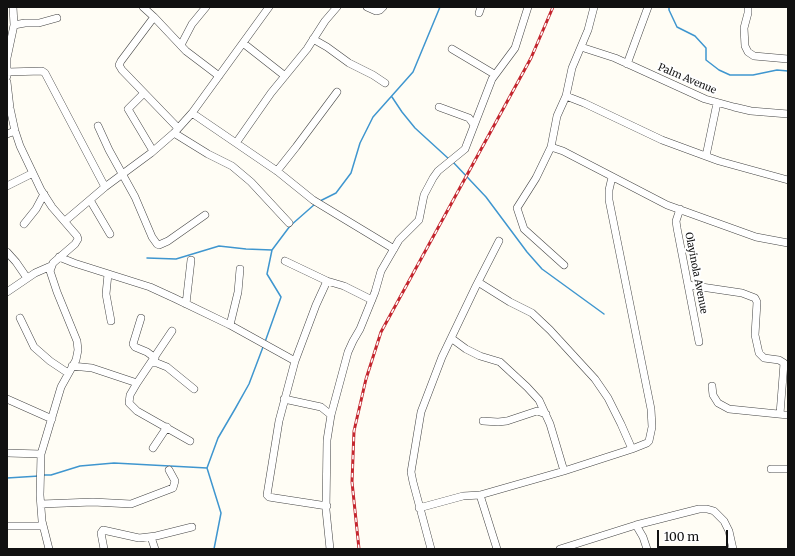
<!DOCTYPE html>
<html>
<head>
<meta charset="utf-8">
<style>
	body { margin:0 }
	#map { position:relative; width:795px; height:556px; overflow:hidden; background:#fffdf5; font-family:Merriweather,serif }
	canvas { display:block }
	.frame { position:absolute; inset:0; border:8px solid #111; pointer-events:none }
	.scale { position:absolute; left:657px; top:530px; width:71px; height:18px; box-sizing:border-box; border:2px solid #111; border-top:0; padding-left:5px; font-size:12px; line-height:14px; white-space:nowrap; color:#111; -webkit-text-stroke:3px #fff; paint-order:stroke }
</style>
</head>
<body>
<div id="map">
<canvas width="795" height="556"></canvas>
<div class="frame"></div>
<div class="scale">100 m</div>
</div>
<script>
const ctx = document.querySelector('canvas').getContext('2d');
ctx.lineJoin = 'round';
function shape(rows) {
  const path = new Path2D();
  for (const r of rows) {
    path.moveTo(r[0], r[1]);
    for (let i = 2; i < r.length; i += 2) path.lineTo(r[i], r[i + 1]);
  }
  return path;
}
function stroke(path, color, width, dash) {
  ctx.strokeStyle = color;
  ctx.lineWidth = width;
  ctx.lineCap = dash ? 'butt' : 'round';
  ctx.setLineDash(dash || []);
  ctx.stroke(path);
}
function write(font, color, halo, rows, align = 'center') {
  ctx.font = font + ' Merriweather,serif';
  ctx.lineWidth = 4;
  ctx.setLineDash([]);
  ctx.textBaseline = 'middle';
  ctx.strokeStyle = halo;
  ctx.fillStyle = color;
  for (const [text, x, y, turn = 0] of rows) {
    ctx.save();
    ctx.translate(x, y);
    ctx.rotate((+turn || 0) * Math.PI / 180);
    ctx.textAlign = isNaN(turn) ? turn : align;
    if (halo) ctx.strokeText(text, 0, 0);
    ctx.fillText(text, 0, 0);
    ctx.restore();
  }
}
const stream = shape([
	[669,7,669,10,677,27,695,36,706,48,706,60,719,70,730,75,753,75,777,70,788,71],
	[392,97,402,112,415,128,450,160],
	[453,162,486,197,527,252,542,269,604,314],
	[320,201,336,193,351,173,360,143,373,117,413,72,440,7],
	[147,258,176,259,219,246,246,249,272,250],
	[265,342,281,297,267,274,272,250,290,226,315,204],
	[43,475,51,475,80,466,114,463,207,468],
	[7,478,39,476],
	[214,549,221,513,207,468,218,438,235,409,249,384,263,347]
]);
const minor = shape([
	[143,7,154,17,186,51,219,76],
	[367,7,376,11,380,10,383,7],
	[748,7,748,13,744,28,745,46,748,52,754,56,788,59],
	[479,13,481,7],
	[154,17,121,61,119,65,122,70,178,128],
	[14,25,25,23,39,23,57,18],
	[313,39,327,47,349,63,373,75,385,83],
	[243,43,285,76],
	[181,45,192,24,206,7],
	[581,47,615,58,705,99,734,107,751,111,788,114],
	[452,49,494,74],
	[627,64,648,7],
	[7,72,42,71,45,73,105,187],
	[7,76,7,58,14,25,13,7],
	[7,82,10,108,15,131,20,146,41,190,52,207,77,236,78,239,75,244,53,263,50,271,57,292,77,341,78,350,76,360,61,387,41,454,40,495,42,521,49,549],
	[144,93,128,109,153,151],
	[566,96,584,103,662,140,719,161,788,180],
	[439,107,469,118,474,125],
	[192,113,277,171,313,200,394,249],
	[98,126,109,150,135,197,152,237,157,244,159,245,168,241,205,215],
	[174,133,208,154,232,166,251,182,289,223],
	[7,134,15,131],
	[236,143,271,93,307,49,325,21,337,7],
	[551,147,563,151,667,205,756,237,788,243],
	[706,156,717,103],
	[277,171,296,147,337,92],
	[7,186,33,173],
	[90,200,110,234],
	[680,209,676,221,677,228,699,342],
	[65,221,105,187,151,153,174,133,192,113,269,7],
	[24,224,36,209,44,194],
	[7,252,16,262,27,278],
	[59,257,74,263,150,287,174,298,230,325,295,361],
	[285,261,327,281,344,286,372,300],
	[564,265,524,229,517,208,536,178,551,147,557,116,566,96,572,68,588,30,594,7],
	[108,274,106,294,111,321],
	[478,282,510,302,532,313,550,330,595,379,608,398,621,424,632,449],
	[688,285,742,293,755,298,757,302,755,335,759,353,764,358,779,360,784,363,780,414],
	[7,292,35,273,51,266],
	[186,304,191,260],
	[20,318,34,347,50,361,68,373],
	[141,318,133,344,135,347,147,352,155,358],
	[230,325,238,292,240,269],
	[172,331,137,383,130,395,129,403,137,411,190,441],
	[451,338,466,349,480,356,500,362,527,387,539,400,550,424,564,471],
	[151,363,157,363,167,367,194,389],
	[72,366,92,368,137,383],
	[712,386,713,395,718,403,729,409,788,415],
	[7,399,52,419],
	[284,399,321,407,331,415],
	[483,421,498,422,507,421,537,411,546,414],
	[153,448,167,427],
	[7,453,41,454],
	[771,469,788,469],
	[480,495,497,549],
	[41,504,93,502,131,504,173,488,175,481,169,470],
	[327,506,275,498,269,497,267,495,279,421,295,361,316,305,327,281],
	[419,508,463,496,480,495,564,471,632,449,647,443,649,441,652,427,651,409,609,200,609,190,612,177],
	[636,525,643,537,647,549],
	[7,526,43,526],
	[151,537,155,549],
	[104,549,101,533,103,530,139,538,156,536,192,527],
	[330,549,326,510,327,440,331,415,348,352,353,341,360,329,375,292,381,271,399,240,419,220,424,195,433,178,438,171,465,149,492,79,515,48,528,7],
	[431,549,413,482,411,472,421,412,442,357,476,286,499,241],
	[560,549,636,525,699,509,707,509,714,511,724,521,729,531,733,549]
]);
const rail = shape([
	[359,549,352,482,354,431,366,379,381,332,531,58,553,7]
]);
const streetNames = [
	["Palm Avenue",687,79,23],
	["Olayinola Avenue",696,273,79]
];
stroke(stream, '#3f96cf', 1.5);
stroke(minor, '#444', 8);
stroke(minor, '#fff', 7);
stroke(rail, '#c4262e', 3);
stroke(rail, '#fff', 1.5, [4.5]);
write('10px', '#111', '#fff', streetNames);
</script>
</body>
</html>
